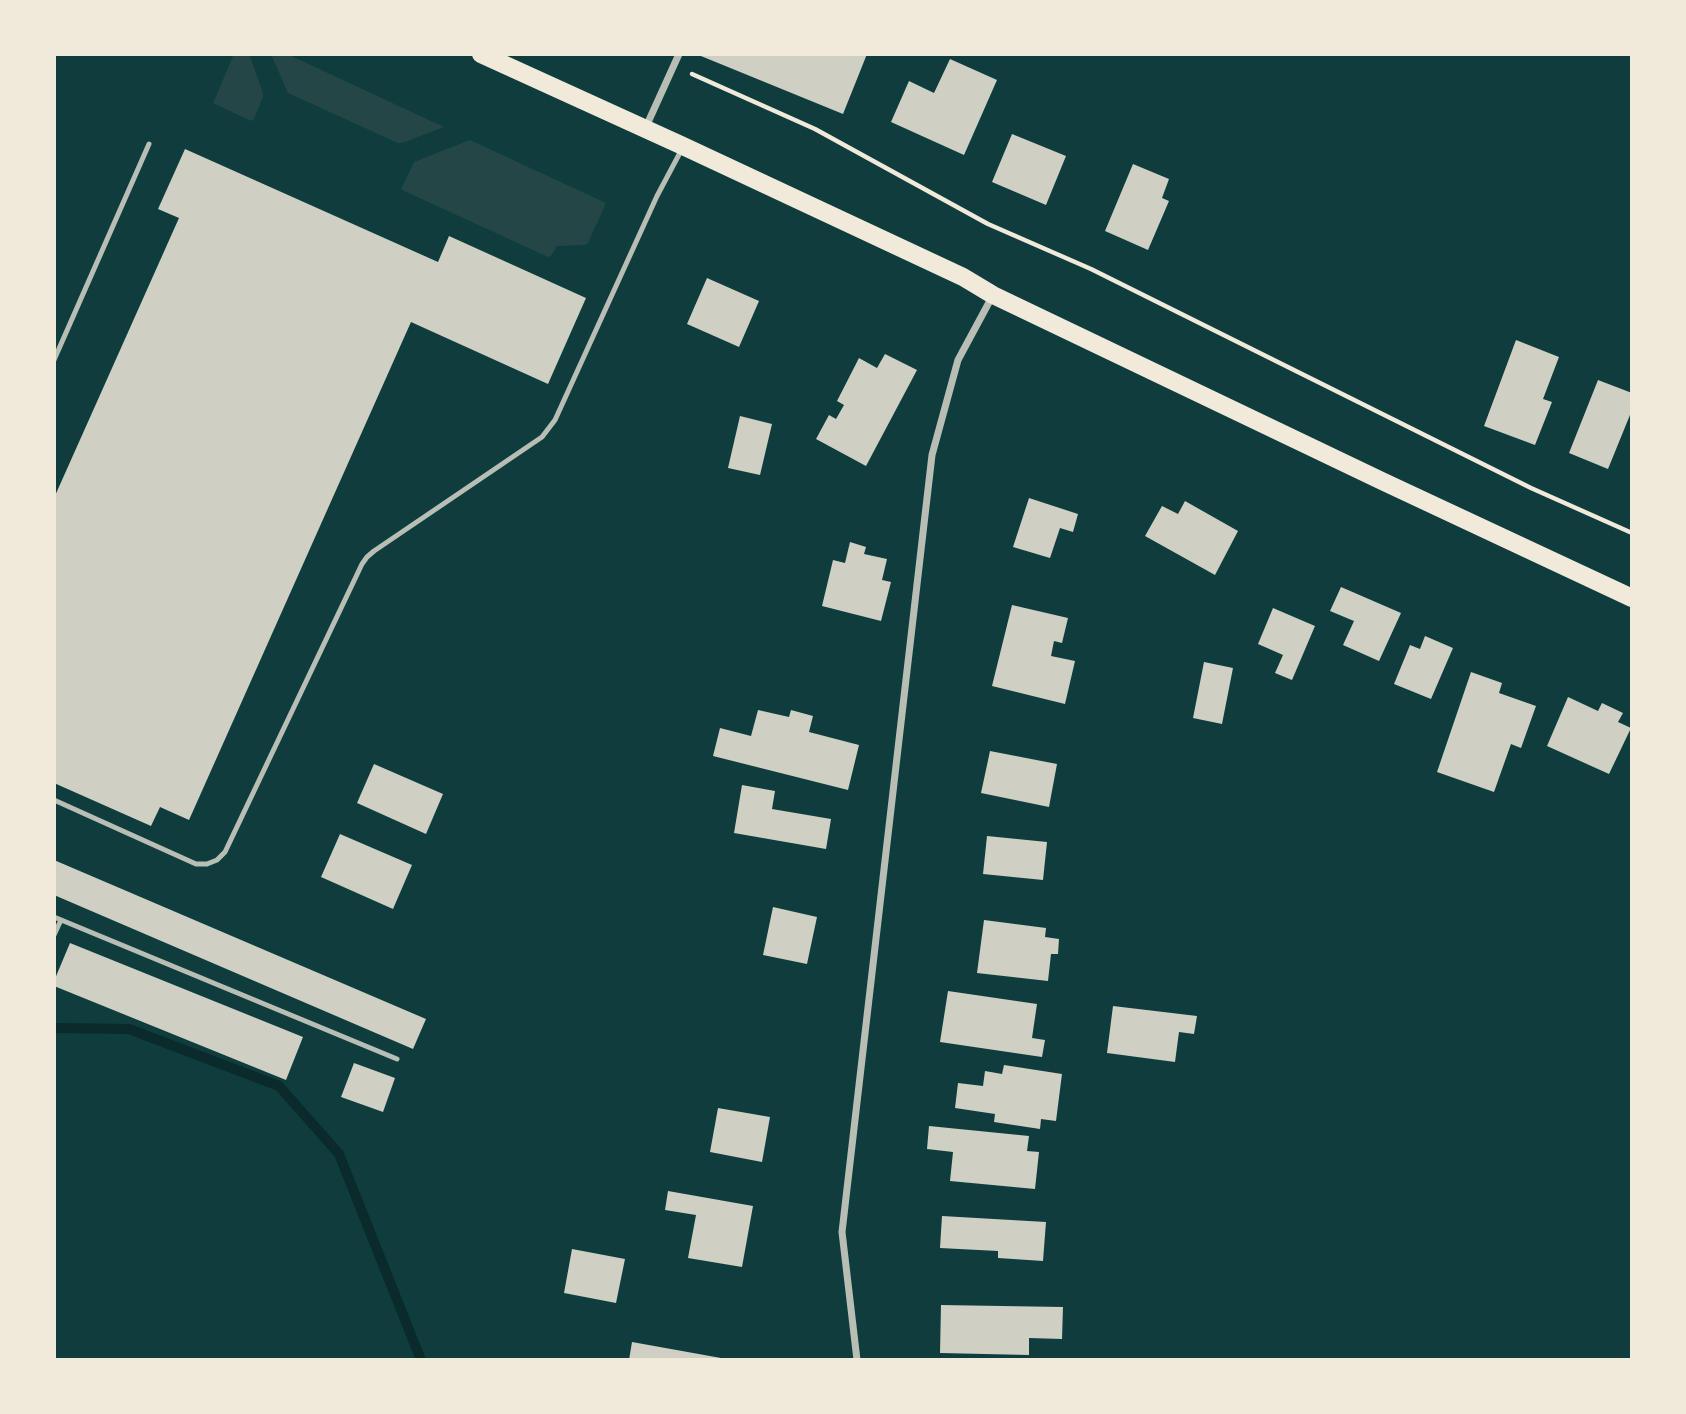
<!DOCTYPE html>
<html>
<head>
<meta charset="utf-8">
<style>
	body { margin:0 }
	#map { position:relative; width:1686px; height:1414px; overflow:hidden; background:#0f3d3e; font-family:"DM Sans",sans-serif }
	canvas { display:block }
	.frame { position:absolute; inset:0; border:56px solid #f1e9da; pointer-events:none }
</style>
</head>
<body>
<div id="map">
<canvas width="1686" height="1414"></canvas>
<div class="frame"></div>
</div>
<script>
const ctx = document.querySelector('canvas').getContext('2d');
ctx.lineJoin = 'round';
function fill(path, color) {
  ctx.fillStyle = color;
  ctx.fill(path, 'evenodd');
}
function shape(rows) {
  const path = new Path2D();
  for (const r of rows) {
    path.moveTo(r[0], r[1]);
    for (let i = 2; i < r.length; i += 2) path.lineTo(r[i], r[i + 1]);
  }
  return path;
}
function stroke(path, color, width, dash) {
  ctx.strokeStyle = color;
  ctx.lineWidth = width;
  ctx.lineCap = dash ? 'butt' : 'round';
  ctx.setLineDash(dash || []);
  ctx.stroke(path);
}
const green = shape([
	[234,54,249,54,263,93,263,97,254,119,251,121,213,103],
	[271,54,287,54,444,127,405,142,398,143,288,93],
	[470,140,606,203,588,243,585,245,557,246,551,256,548,257,402,190,402,187,414,162]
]);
const stream = shape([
	[54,1028,129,1029,279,1086,339,1154,421,1360]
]);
const building = shape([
	[696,54,867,54,843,114],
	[950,59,997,80,964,155,891,122,909,81,934,93],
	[1012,134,1066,156,1046,205,992,182],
	[185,149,438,262,449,236,586,298,548,384,411,322,189,820,160,807,151,826,54,783,54,498,179,218,158,209],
	[1133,164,1169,179,1162,198,1169,201,1148,250,1105,231],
	[707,278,759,301,739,347,687,324],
	[1516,340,1559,357,1543,399,1552,402,1535,445,1484,426],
	[885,354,917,370,866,466,816,439,829,415,836,419,844,405,837,401,859,358,877,368],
	[1598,380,1632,393,1632,410,1608,469,1569,453],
	[740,416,772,424,760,475,728,468],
	[1029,498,1078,514,1073,532,1060,528,1050,558,1013,547],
	[1185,501,1238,531,1215,575,1145,536,1162,506,1178,514],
	[850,542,866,547,864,554,887,559,882,580,891,582,881,621,822,606,833,560,845,563],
	[1341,587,1401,613,1379,661,1343,645,1354,621,1330,611],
	[1012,605,1068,618,1062,643,1054,641,1051,656,1075,661,1065,704,992,686],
	[1273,608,1315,626,1292,680,1275,673,1283,655,1258,644],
	[1425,636,1453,648,1431,699,1394,684,1410,645,1420,649],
	[1204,662,1233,668,1222,724,1193,718],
	[1471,672,1502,683,1499,693,1536,706,1521,748,1511,744,1494,792,1437,772],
	[1568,697,1598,711,1602,703,1623,713,1618,722,1631,728,1609,774,1547,746],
	[758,710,789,717,791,710,813,716,809,732,859,745,848,790,713,756,720,728,751,736],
	[990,751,1057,764,1049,807,981,793],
	[374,764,443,794,426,834,357,803],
	[742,785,775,791,772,809,831,819,826,849,734,833],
	[340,834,412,865,393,909,321,877],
	[987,836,1047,842,1043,880,983,874],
	[54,860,426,1019,413,1049,54,895],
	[773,907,817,917,807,964,763,955],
	[984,920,1046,928,1045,937,1059,939,1058,954,1051,954,1048,981,977,973],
	[70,943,303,1037,286,1080,54,986,54,981],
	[948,991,1037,1004,1032,1038,1045,1040,1042,1057,940,1042],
	[1113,1006,1197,1016,1194,1034,1179,1032,1175,1062,1107,1053],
	[354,1063,395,1078,383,1112,341,1097],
	[1004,1065,1062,1074,1056,1121,1041,1119,1040,1129,994,1122,995,1114,955,1108,958,1083,983,1086,985,1071,1002,1074],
	[718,1108,770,1117,762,1162,710,1152],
	[929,1126,1029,1136,1027,1151,1039,1152,1035,1189,950,1181,953,1152,927,1149],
	[668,1191,753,1206,742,1267,688,1258,696,1215,665,1210],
	[942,1216,1046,1222,1043,1261,998,1258,998,1251,940,1248],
	[572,1249,625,1259,616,1303,564,1293],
	[941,1305,1063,1307,1062,1339,1029,1338,1029,1355,940,1353],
	[632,1342,721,1358,720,1360,629,1360]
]);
const path = shape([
	[692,74,815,129,988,224,1091,269,1531,488,1632,533]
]);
const service = shape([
	[54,360,149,144],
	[54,800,196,864,207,864,217,860,225,852,362,564,367,557,374,551,542,437,555,420,657,196,683,147],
	[54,917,397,1059],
	[54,935,61,920]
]);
const minor = shape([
	[645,129,679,54],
	[857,1360,842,1232,932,455,958,360,993,295]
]);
const primary = shape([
	[481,54,683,146,963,277,993,295,1384,482,1632,598]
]);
fill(green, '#244646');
stroke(stream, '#0a2a2b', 10);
fill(building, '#cfcfc3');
stroke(path, '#f1e9da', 4.5);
stroke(service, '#b8beb3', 5);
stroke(minor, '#b8beb3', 7);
stroke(primary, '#f1e9da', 18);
</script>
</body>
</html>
